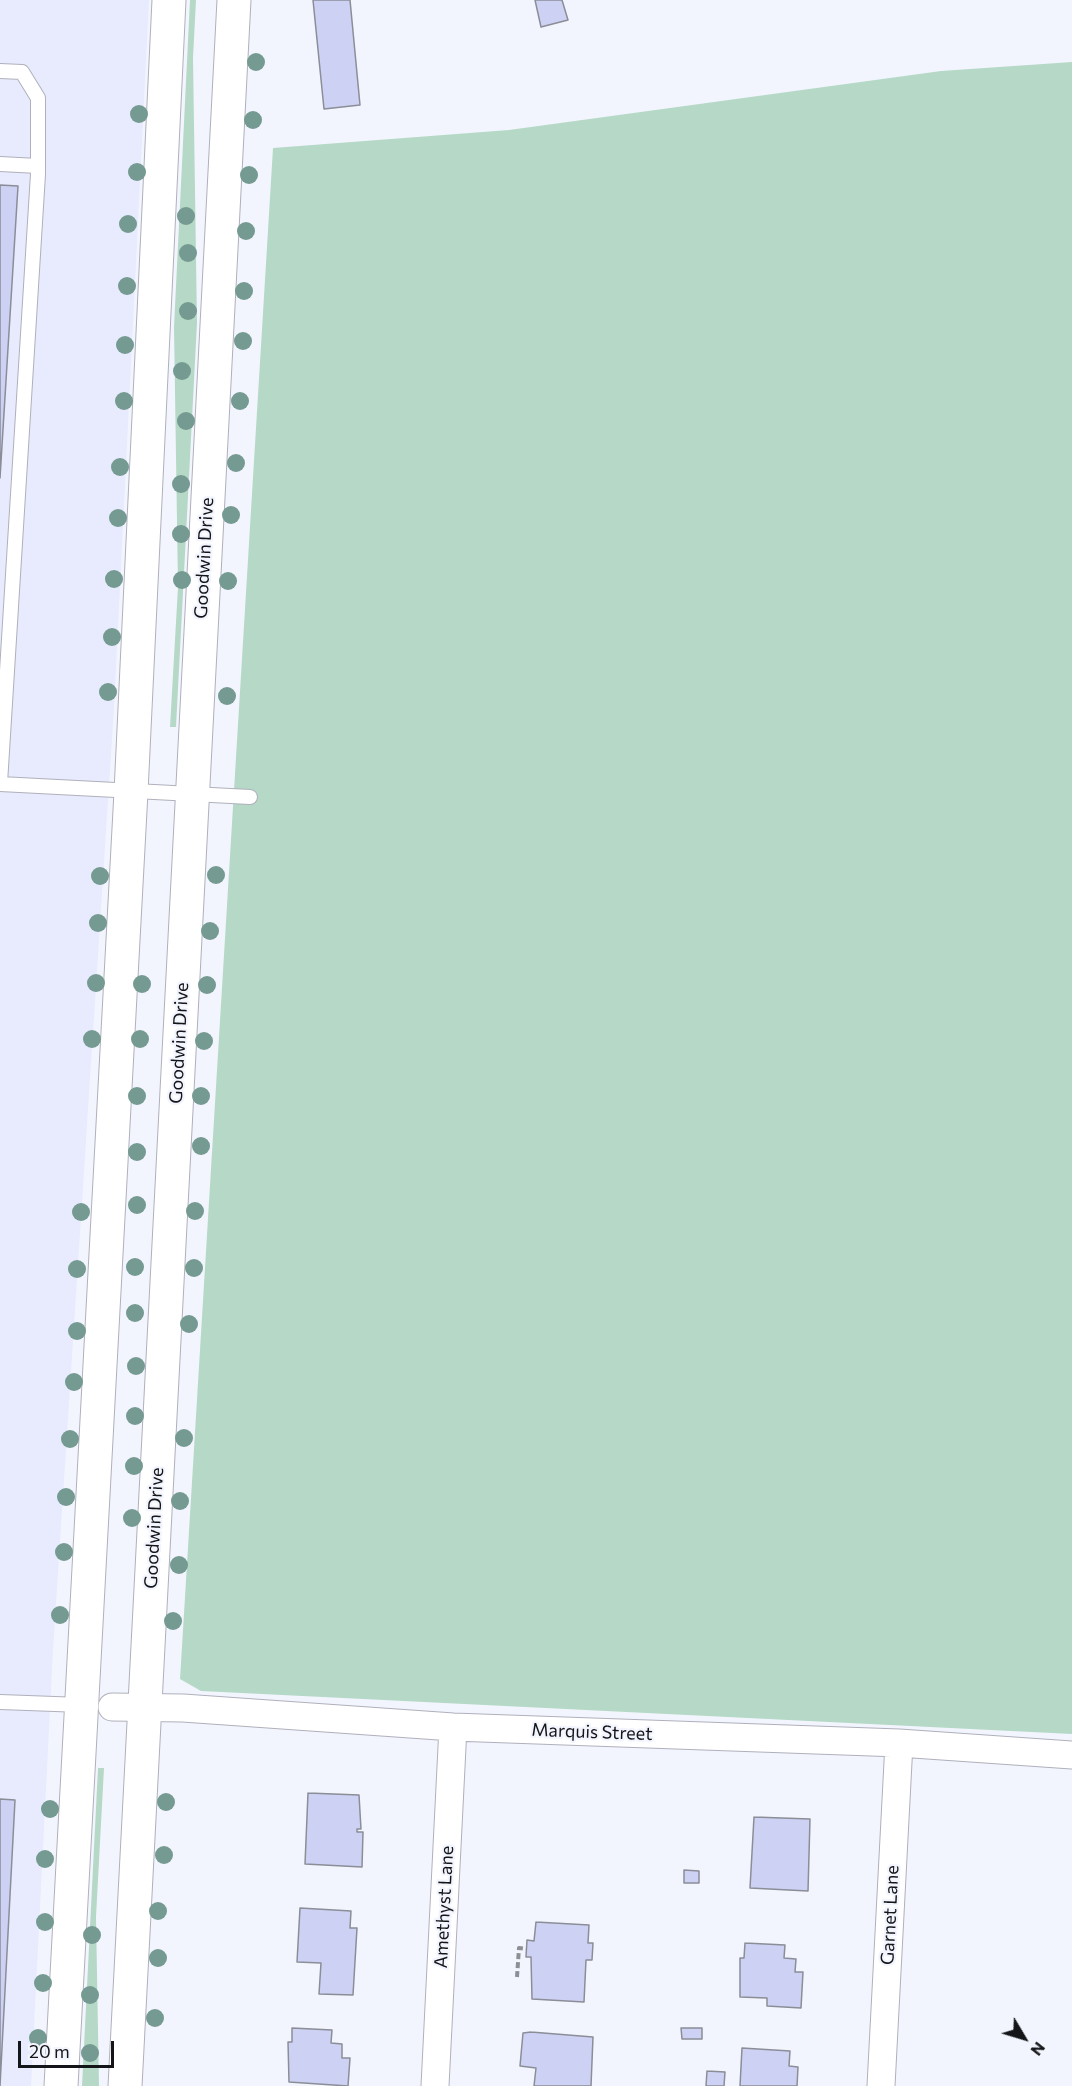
<!DOCTYPE html>
<html>
<head>
<meta charset="utf-8">
<style>
	body { margin:0 }
	#map { position:relative; width:1072px; height:2086px; overflow:hidden; background:#f3f5fe; font-family:Commissioner,sans-serif }
	canvas { display:block }
	.north { position:absolute; left:994px; top:2008px; width:60px; height:60px; -webkit-text-stroke:4px #f3f5fe; paint-order:stroke; rotate:128deg; font-size:16px; font-weight:700; line-height:24px; text-align:center; color:#141518 }
	.north::after { content:''; display:block; margin:auto; width:21px; height:27px; background:#141518; clip-path:polygon(50% 0,100% 100%,50% 72%,0 100%) }
	.scale { position:absolute; left:18px; top:2041px; width:96px; height:27px; box-sizing:border-box; border:3px solid #141518; border-top:0; padding-left:8px; font-size:18px; line-height:21px; white-space:nowrap; color:#141518; -webkit-text-stroke:4px #f3f5fe; paint-order:stroke }
</style>
</head>
<body>
<div id="map">
<canvas width="1072" height="2086"></canvas>
<div class="north">N</div>
<div class="scale">20 m</div>
</div>
<script>
const ctx = document.querySelector('canvas').getContext('2d');
ctx.lineJoin = 'round';
function fill(path, color) {
  ctx.fillStyle = color;
  ctx.fill(path, 'evenodd');
}
function shape(rows) {
  const path = new Path2D();
  for (const r of rows) {
    path.moveTo(r[0], r[1]);
    for (let i = 2; i < r.length; i += 2) path.lineTo(r[i], r[i + 1]);
  }
  return path;
}
function stroke(path, color, width, dash) {
  ctx.strokeStyle = color;
  ctx.lineWidth = width;
  ctx.lineCap = dash ? 'butt' : 'round';
  ctx.setLineDash(dash || []);
  ctx.stroke(path);
}
function write(font, color, halo, rows, align = 'center') {
  ctx.font = font + ' Commissioner,sans-serif';
  ctx.lineWidth = 4.5;
  ctx.setLineDash([]);
  ctx.textBaseline = 'middle';
  ctx.strokeStyle = halo;
  ctx.fillStyle = color;
  for (const [text, x, y, turn = 0] of rows) {
    ctx.save();
    ctx.translate(x, y);
    ctx.rotate((+turn || 0) * Math.PI / 180);
    ctx.textAlign = isNaN(turn) ? turn : align;
    if (halo) ctx.strokeText(text, 0, 0);
    ctx.fillText(text, 0, 0);
    ctx.restore();
  }
}
const built = shape([
	[0,0,149,0,114,708,53,1650,31,2086,0,2086]
]);
const green = shape([
	[190,0,196,0,193,58,197,323,176,727,170,727,178,587,174,327],
	[1072,62,1072,1734,201,1691,180,1679,273,148,509,130,941,71],
	[98,1768,104,1768,96,1917,99,2086,82,2086]
]);
const building = shape([
	[313,0,350,0,360,105,324,109,313,0],
	[535,0,562,0,568,20,541,27,535,0],
	[0,185,18,186,0,478,0,185],
	[308,1793,359,1795,361,1829,357,1829,357,1832,363,1832,362,1867,305,1864,308,1793],
	[0,1799,15,1800,0,2086,0,1799],
	[754,1817,810,1819,808,1891,750,1888,754,1817],
	[684,1870,699,1871,699,1883,684,1883,684,1870],
	[300,1908,351,1911,350,1928,357,1928,353,1995,319,1994,321,1963,297,1962,300,1908],
	[536,1922,589,1925,588,1943,593,1943,592,1960,586,1960,584,2002,532,1999,531,1957,526,1957,527,1940,534,1941,536,1922],
	[745,1943,785,1945,784,1958,796,1959,795,1972,803,1972,801,2008,767,2006,767,1998,740,1997,740,1958,744,1958,745,1943],
	[292,2028,332,2030,331,2043,342,2044,342,2058,350,2058,348,2086,289,2082,288,2042,292,2042,292,2028],
	[681,2028,702,2028,702,2039,682,2039,681,2028],
	[531,2032,593,2037,591,2086,534,2086,536,2068,520,2066,523,2033,531,2032],
	[742,2048,790,2051,789,2066,798,2067,797,2086,740,2086,742,2048],
	[707,2071,725,2072,724,2086,706,2086,707,2071]
]);
const path = shape([
	[517,1977,519,1948,526,1949]
]);
const service = shape([
	[0,71,22,72,38,98,38,174,0,783],
	[0,164,38,166],
	[0,784,250,797],
	[0,1702,82,1705]
]);
const minor = shape([
	[112,1707,183,1708,453,1727,899,1743,1072,1755],
	[435,2086,453,1727],
	[881,2086,899,1743]
]);
const tertiary = shape([
	[61,2086,131,792,169,0],
	[125,2086,234,0]
]);
const trees = [
	[256,62],
	[139,114],
	[253,120],
	[137,172],
	[249,175],
	[186,216],
	[128,224],
	[246,231],
	[188,253],
	[127,286],
	[244,291],
	[188,311],
	[243,341],
	[125,345],
	[182,371],
	[124,401],
	[240,401],
	[186,421],
	[236,463],
	[120,467],
	[181,484],
	[231,515],
	[118,518],
	[181,534],
	[114,579],
	[182,580],
	[228,581],
	[112,637],
	[108,692],
	[227,696],
	[216,875],
	[100,876],
	[98,923],
	[210,931],
	[96,983],
	[142,984],
	[207,985],
	[92,1039],
	[140,1039],
	[204,1041],
	[137,1096],
	[201,1096],
	[201,1146],
	[137,1152],
	[137,1205],
	[195,1211],
	[81,1212],
	[135,1267],
	[194,1268],
	[77,1269],
	[135,1313],
	[189,1324],
	[77,1331],
	[136,1366],
	[74,1382],
	[135,1416],
	[184,1438],
	[70,1439],
	[134,1466],
	[66,1497],
	[180,1501],
	[132,1518],
	[64,1552],
	[179,1565],
	[60,1615],
	[173,1621],
	[166,1802],
	[50,1809],
	[164,1855],
	[45,1859],
	[158,1911],
	[45,1922],
	[92,1935],
	[158,1958],
	[43,1983],
	[90,1995],
	[155,2018],
	[38,2038],
	[90,2053]
];
const streetNames = [
	["Goodwin Drive",204,558,-87],
	["Goodwin Drive",179,1043,-87],
	["Goodwin Drive",154,1528,-87],
	["Marquis Street",592,1732,2],
	["Amethyst Lane",444,1907,-87],
	["Garnet Lane",890,1915,-87]
];
fill(built, '#e8ebfd');
fill(green, '#b5d9c6');
fill(building, '#cdd2f5');
stroke(building, '#8b8d97', 1.5);
stroke(service, '#afb0bb', 16);
stroke(minor, '#afb0bb', 29);
stroke(tertiary, '#afb0bb', 35);
stroke(path, '#8e8f95', 4, [6, 3]);
stroke(service, '#fff', 14);
stroke(minor, '#fff', 27);
stroke(tertiary, '#fff', 33);
ctx.fillStyle = '#749a91';
for (const [x, y] of trees) {
  ctx.beginPath();
  ctx.arc(x, y, 9, 0, 2 * Math.PI);
  ctx.fill();
}
write('18px', '#141518', '#f3f5fe', streetNames);
</script>
</body>
</html>
